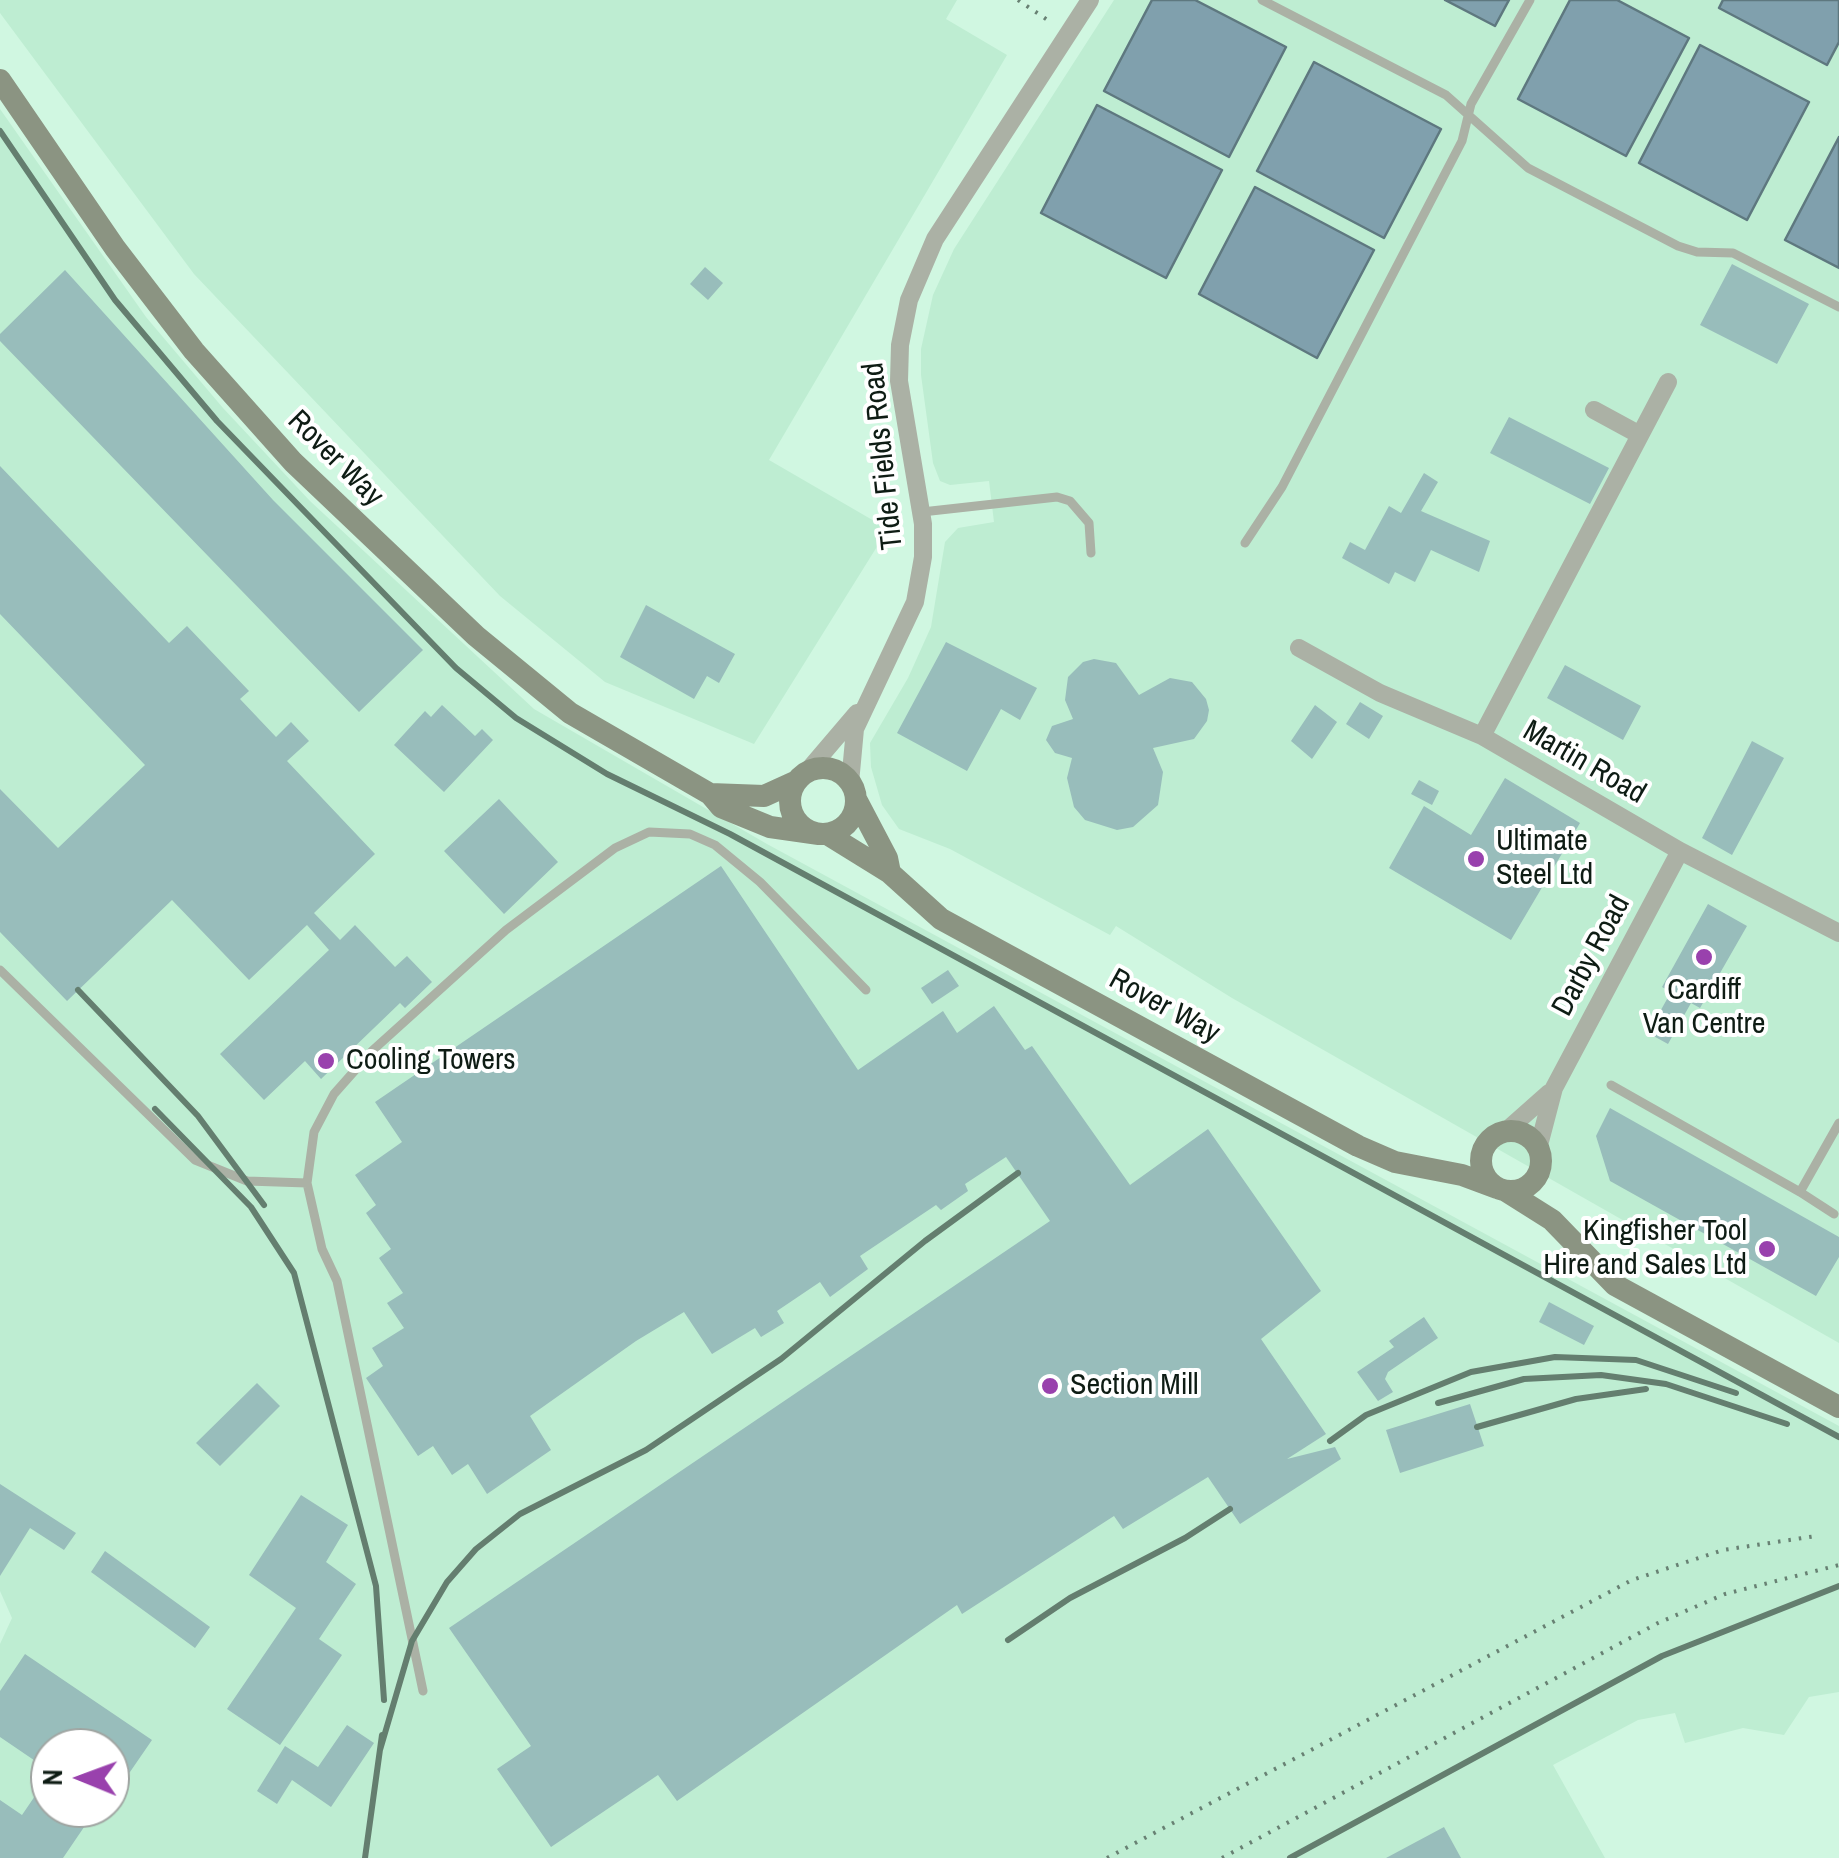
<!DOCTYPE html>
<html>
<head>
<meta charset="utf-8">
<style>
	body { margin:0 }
	#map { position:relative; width:1839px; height:1858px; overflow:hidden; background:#d0f7e1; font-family:"Archivo Narrow",sans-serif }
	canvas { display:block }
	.north { position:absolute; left:30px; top:1728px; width:100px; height:100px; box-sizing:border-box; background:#fff; border:2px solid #9fa4a1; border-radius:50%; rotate:271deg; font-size:28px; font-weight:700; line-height:40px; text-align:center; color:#0e1c14 }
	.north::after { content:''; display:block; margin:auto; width:35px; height:45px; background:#9941ad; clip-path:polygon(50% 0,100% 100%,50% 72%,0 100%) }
</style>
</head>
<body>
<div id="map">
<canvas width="1839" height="1858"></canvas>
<div class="north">N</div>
</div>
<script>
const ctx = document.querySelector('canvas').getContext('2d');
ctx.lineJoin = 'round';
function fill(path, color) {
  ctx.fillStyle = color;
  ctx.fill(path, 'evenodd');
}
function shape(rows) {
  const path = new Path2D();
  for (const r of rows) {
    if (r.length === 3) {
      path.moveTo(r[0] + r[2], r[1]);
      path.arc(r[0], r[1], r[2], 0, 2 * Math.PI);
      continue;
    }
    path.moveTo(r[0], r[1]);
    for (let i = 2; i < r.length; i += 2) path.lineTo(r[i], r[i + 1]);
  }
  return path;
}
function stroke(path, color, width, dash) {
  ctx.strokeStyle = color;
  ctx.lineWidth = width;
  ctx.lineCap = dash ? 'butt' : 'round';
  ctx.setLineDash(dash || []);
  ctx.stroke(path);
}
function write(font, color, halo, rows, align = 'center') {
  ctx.font = font + ' "Archivo Narrow",sans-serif';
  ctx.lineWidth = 8;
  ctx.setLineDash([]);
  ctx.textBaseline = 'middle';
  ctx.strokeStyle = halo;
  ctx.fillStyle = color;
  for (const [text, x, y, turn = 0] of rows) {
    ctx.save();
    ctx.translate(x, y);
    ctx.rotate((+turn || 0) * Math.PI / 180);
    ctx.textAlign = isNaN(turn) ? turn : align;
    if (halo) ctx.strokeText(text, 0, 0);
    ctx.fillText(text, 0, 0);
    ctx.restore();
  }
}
const built = shape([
	[0,0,957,0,946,19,1007,55,769,460,888,529,754,744,605,682,500,596,194,274,0,13],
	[1114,0,1839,0,1839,1343,1232,998,1116,926,1110,935,950,849,899,829,882,805,871,767,870,743,908,678,931,627,945,542,958,528,994,522,989,481,950,485,940,481,933,463,921,375,921,349,933,295,954,249],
	[0,109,146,317,223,408,310,501,534,709,767,844,1839,1426,1839,1692,1809,1697,1784,1735,1743,1728,1685,1743,1675,1713,1638,1720,1553,1765,1605,1858,0,1858,0,1644,12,1618,0,1591],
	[50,1748,110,1748,110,1808,50,1808]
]);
const water = shape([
	[1152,0,1195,0,1286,47,1229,157,1104,91,1152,0],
	[1445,0,1509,0,1495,26,1445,0],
	[1570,0,1617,0,1689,38,1626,156,1518,99,1570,0],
	[1723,0,1839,0,1839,42,1827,65,1719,8,1723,0],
	[1700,45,1809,102,1747,220,1639,163,1700,45],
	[1314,62,1441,129,1384,238,1257,171,1314,62],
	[1097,105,1222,170,1166,278,1041,213,1097,105],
	[1839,137,1839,268,1785,240,1839,137],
	[1255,187,1374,250,1317,358,1199,294,1255,187]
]);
const building = shape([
	[1732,264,1809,304,1777,364,1700,325],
	[705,267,723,283,708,300,690,284],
	[65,270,273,500,423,650,359,712,0,341,0,334],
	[1509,417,1609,468,1590,504,1490,453],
	[0,466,169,643,187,626,249,691,240,699,276,737,291,722,309,741,287,761,375,854,314,913,340,940,355,925,395,967,407,956,432,982,405,1008,400,1003,321,1079,305,1061,264,1100,220,1054,329,950,307,925,249,980,172,900,67,1001,0,932,0,789,58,848,145,765,0,614],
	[1424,473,1438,482,1421,511,1490,541,1479,572,1431,550,1415,582,1395,572,1389,584,1342,558,1350,542,1365,550,1389,506,1401,513],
	[646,605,735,654,719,683,707,676,694,699,620,657],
	[946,642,1037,688,1020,720,1001,709,967,771,897,733],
	[1094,659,1116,663,1139,695,1170,678,1192,682,1206,699,1209,710,1207,721,1194,739,1153,748,1163,772,1158,805,1133,827,1117,830,1085,820,1074,807,1067,778,1072,758,1055,753,1046,740,1052,726,1073,719,1065,700,1068,677,1083,662],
	[1565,665,1641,706,1623,740,1547,698],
	[1360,702,1383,716,1369,739,1346,724],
	[442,705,475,736,482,729,493,740,444,792,394,745,425,711,431,717],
	[1315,705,1337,722,1312,759,1291,741],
	[1752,741,1784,758,1732,855,1702,838],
	[1505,778,1580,823,1511,940,1389,868,1424,806,1471,835],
	[1419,780,1439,791,1432,805,1411,794],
	[499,799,558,862,504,914,444,851],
	[721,866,858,1070,943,1011,957,1033,994,1006,1025,1050,1032,1046,1130,1185,1208,1129,1321,1291,1261,1339,1326,1434,1287,1459,1335,1447,1341,1459,1240,1524,1208,1477,1123,1529,1114,1516,962,1614,957,1605,677,1801,658,1775,551,1847,497,1769,531,1746,449,1628,1050,1221,1006,1157,965,1184,968,1191,941,1210,936,1205,860,1256,868,1269,830,1297,820,1282,777,1311,784,1323,761,1337,755,1328,712,1354,684,1312,636,1341,530,1416,551,1450,487,1494,468,1464,452,1475,433,1446,418,1456,366,1378,383,1366,372,1348,404,1328,387,1303,403,1293,379,1258,391,1249,366,1213,376,1205,355,1175,402,1142,375,1102],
	[1708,904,1747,926,1700,1008,1691,1003,1668,1044,1648,1033,1671,992,1662,987],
	[948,970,959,986,932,1004,921,988],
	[1610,1108,1839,1237,1839,1257,1816,1296,1610,1181,1596,1136],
	[1549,1302,1594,1326,1584,1345,1539,1322],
	[1424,1317,1438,1338,1388,1372,1385,1379,1393,1392,1378,1401,1357,1372,1394,1347,1389,1341],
	[257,1383,280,1406,220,1466,196,1443],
	[1470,1404,1484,1446,1400,1473,1386,1430],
	[0,1484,76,1533,64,1550,30,1528,0,1576],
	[301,1495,348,1525,326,1562,356,1584,319,1639,342,1655,280,1745,227,1709,296,1608,249,1575],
	[105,1551,210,1627,195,1648,91,1572],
	[25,1654,152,1740,110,1801,110,1748,50,1748,50,1771,0,1737,0,1691],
	[347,1725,374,1743,331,1807,292,1780,277,1804,257,1791,285,1746,318,1767],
	[50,1774,50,1808,97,1808,63,1858,0,1858,0,1800,22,1815],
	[1444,1827,1461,1858,1386,1858]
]);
const path = shape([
	[1018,0,1052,23],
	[1107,1858,1632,1580,1723,1550,1816,1536],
	[1222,1858,1658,1623,1725,1594,1839,1565]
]);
const lane = shape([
	[1262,0,1446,95,1528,168,1678,246,1697,252,1733,253,1839,307],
	[922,512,1057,497,1070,501,1089,523,1091,553],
	[1245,543,1282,487,1462,141,1471,104,1530,0],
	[0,970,195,1160,247,1181,307,1183],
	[1611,1085,1800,1192,1839,1123],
	[1800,1192,1834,1214],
	[423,1691,337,1281,322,1249,307,1183,314,1132,334,1094,373,1050,506,930,615,848,649,832,690,834,715,845,760,882,866,990]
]);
const street = shape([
	[1594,410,1640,435],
	[1299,648,1380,693,1482,736,1680,851,1839,933],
	[1482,736,1668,382],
	[805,774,857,713],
	[850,783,855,729,915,602,923,557,923,524,899,381,900,345,909,300,935,239,1090,0],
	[1505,1132,1549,1093],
	[1538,1149,1554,1088,1680,851]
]);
const secondary = shape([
	[0,80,115,248,194,351,293,462,476,636,570,713,710,794,721,807,770,827,819,834],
	[823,801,33],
	[710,794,764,796,797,781],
	[856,799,887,858,890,873],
	[827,834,890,873,941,919,1358,1146,1395,1162,1462,1175,1497,1188],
	[1511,1161,30],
	[1506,1191,1552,1220,1615,1285,1839,1407]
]);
const rail = shape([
	[0,131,115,300,217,421,456,668,516,718,607,774,730,834,1839,1437],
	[78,990,198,1116,264,1205],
	[155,1109,251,1207,294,1273,376,1586,384,1700],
	[1438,1403,1524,1379,1601,1375,1666,1384,1787,1424],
	[1477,1427,1576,1399,1646,1389],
	[1330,1441,1366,1415,1471,1372,1555,1357,1636,1360,1736,1393],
	[1008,1640,1070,1598,1185,1538,1230,1509],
	[380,1750,412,1641,447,1582,476,1549,520,1514,646,1450,781,1359,925,1241,1018,1173],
	[365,1858,382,1735],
	[1290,1858,1662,1656,1839,1586]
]);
const markers = [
	[1476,859,10,"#9941ad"],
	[1704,957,10,"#9941ad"],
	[326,1061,10,"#9941ad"],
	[1767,1249,10,"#9941ad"],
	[1050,1386,10,"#9941ad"]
];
const streetNames = [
	["Tide Fields Road",884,456,-96],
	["Rover Way",335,459,45],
	["Martin Road",1584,763,30],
	["Darby Road",1592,956,-62],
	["Rover Way",1164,1007,29]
];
const poiNames = [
	["Ultimate",1496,842],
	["Steel Ltd",1496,876],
	["Cardiff",1704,991,"center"],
	["Van Centre",1704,1025,"center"],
	["Cooling Towers",346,1061],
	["Kingfisher Tool",1747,1232,"right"],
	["Hire and Sales Ltd",1747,1266,"right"],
	["Section Mill",1070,1386]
];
fill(built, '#beedd2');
fill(water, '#80a0ad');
stroke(water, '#5e787f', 2.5);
fill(building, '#98bdbb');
stroke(path, '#688173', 4, [2.5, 8]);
stroke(lane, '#abb1a5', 9);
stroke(street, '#abb1a5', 18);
stroke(secondary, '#8b9482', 22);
stroke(rail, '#647e6f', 6);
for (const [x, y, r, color] of markers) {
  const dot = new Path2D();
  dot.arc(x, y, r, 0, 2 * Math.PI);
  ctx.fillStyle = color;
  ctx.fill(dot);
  stroke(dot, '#fff', 4);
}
write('30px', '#0e1c14', '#fff', streetNames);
write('30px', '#0e1c14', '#fff', poiNames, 'left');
</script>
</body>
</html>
